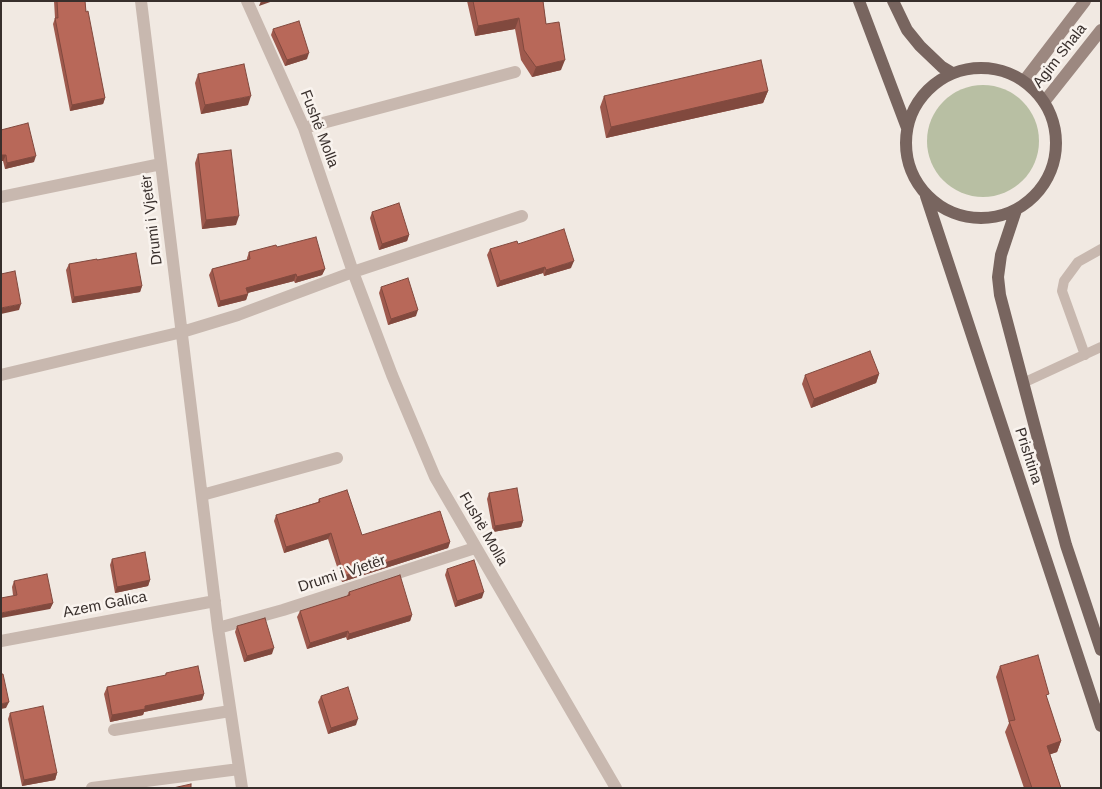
<!DOCTYPE html>
<html>
<head>
<meta charset="utf-8">
<style>
	body { margin:0 }
	#map { position:relative; width:1102px; height:789px; overflow:hidden; background:#f1e9e2; font-family:Helvetica,sans-serif }
	canvas { display:block }
	.frame { position:absolute; inset:0; border:2px solid #382f2c; pointer-events:none }
</style>
</head>
<body>
<div id="map">
<canvas width="1102" height="789"></canvas>
<div class="frame"></div>
</div>
<script>
const ctx = document.querySelector('canvas').getContext('2d');
ctx.lineJoin = 'round';
function fill(path, color) {
  ctx.fillStyle = color;
  ctx.fill(path, 'evenodd');
}
function shape(rows) {
  const path = new Path2D();
  for (const r of rows) {
    if (r.length === 3) {
      path.moveTo(r[0] + r[2], r[1]);
      path.arc(r[0], r[1], r[2], 0, 2 * Math.PI);
      continue;
    }
    path.moveTo(r[0], r[1]);
    for (let i = 2; i < r.length; i += 2) path.lineTo(r[i], r[i + 1]);
  }
  return path;
}
function stroke(path, color, width, dash) {
  ctx.strokeStyle = color;
  ctx.lineWidth = width;
  ctx.lineCap = dash ? 'butt' : 'round';
  ctx.setLineDash(dash || []);
  ctx.stroke(path);
}
function write(font, color, halo, rows, align = 'center') {
  ctx.font = font + ' Helvetica,sans-serif';
  ctx.lineWidth = 5;
  ctx.setLineDash([]);
  ctx.textBaseline = 'middle';
  ctx.strokeStyle = halo;
  ctx.fillStyle = color;
  for (const [text, x, y, turn = 0] of rows) {
    ctx.save();
    ctx.translate(x, y);
    ctx.rotate((+turn || 0) * Math.PI / 180);
    ctx.textAlign = isNaN(turn) ? turn : align;
    if (halo) ctx.strokeText(text, 0, 0);
    ctx.fillText(text, 0, 0);
    ctx.restore();
  }
}
const green = shape([
	[983,141,56]
]);
const lane = shape([
	[1085,355,1062,291,1064,281,1078,262,1101,249],
	[1023,383,1101,347]
]);
const street = shape([
	[141,1,218,628,242,788],
	[304,128,515,72],
	[1,197,161,164],
	[522,216,353,272,392,375,435,477,616,788],
	[1,375,182,332,238,315,353,272,304,128,247,1],
	[202,495,337,458],
	[218,628,283,610,475,548],
	[1,641,215,601],
	[114,730,230,711],
	[92,788,239,769]
]);
const secondary = shape([
	[1024,81,1085,1],
	[1044,102,1101,30]
]);
const primary = shape([
	[859,1,907,128],
	[893,1,907,30,920,46,942,67,952,73],
	[981,143,75],
	[926,196,1101,726],
	[1016,210,1001,255,998,277,1000,295,1066,545,1101,650]
]);
const wall = shape([
	[54,1,85,1,86,12,105,98,103,104,70,111,53,24,55,18],
	[467,1,543,1,546,24,561,70,532,77,521,60,515,29,475,36],
	[273,29,307,59,285,66,271,35],
	[198,74,248,105,201,114,195,83],
	[768,91,763,103,606,138,600,107,604,96],
	[1,130,34,162,5,169,3,161,1,161],
	[198,154,236,225,202,229,195,163],
	[372,212,409,235,407,241,379,250,370,218],
	[518,244,571,268,544,276,543,273,497,287,487,255,490,249],
	[277,247,325,269,322,275,295,283,294,281,247,293,248,294,246,300,218,307,209,275,212,269,247,260,247,258,249,252],
	[97,260,142,286,140,292,72,303,66,270,69,264],
	[381,287,416,316,388,325,379,293],
	[879,374,876,383,811,408,802,384,805,375],
	[489,493,523,521,521,527,493,532,487,499],
	[319,499,362,535,450,542,448,548,342,582,328,539,284,553,274,521,276,515,318,502],
	[112,559,150,580,148,586,115,593,110,565],
	[447,569,482,598,455,607,445,575],
	[14,581,53,603,50,609,13,595,12,587],
	[349,592,412,615,410,621,347,640,346,637,307,649,297,617,300,611,347,596],
	[237,626,272,654,244,662,235,632],
	[1000,666,1047,699,1061,741,1057,752,1050,754,1061,788,1024,788,1005,732,1009,723,996,677],
	[166,673,204,694,202,700,144,712,143,715,110,722,104,694,107,687,165,676],
	[321,696,356,725,328,734,318,702],
	[10,713,57,773,55,780,22,786,8,719]
]);
const shadedWall = shape([
	[261,1,273,1,259,6],
	[519,18,515,29,475,36,478,26],
	[309,53,307,59,285,66,287,60],
	[565,60,561,70,532,77,536,67],
	[768,91,763,103,606,138,611,127],
	[251,96,248,105,201,114,205,105],
	[105,98,103,104,70,111,72,105],
	[1,155,6,155,3,161,1,161],
	[36,156,34,162,5,169,7,163],
	[239,216,236,225,202,229,206,220],
	[409,235,407,241,379,250,382,244],
	[574,261,571,268,544,276,546,270],
	[545,267,543,273,497,287,500,281],
	[325,269,322,275,295,283,297,277],
	[296,274,294,281,244,294,246,288],
	[142,286,140,292,72,303,74,297],
	[248,294,246,300,218,307,220,301],
	[21,304,19,310,1,314,1,308],
	[418,310,416,316,388,325,391,319],
	[879,374,876,383,811,408,814,399],
	[523,521,521,527,493,532,495,526],
	[331,533,328,539,284,553,286,547],
	[450,542,448,548,342,582,344,576],
	[150,580,148,586,115,593,117,587],
	[484,592,482,598,455,607,457,601],
	[53,603,50,609,1,618,1,613],
	[412,615,410,621,347,640,349,634],
	[348,631,346,637,307,649,310,643],
	[274,648,272,654,244,662,247,656],
	[204,694,202,700,144,712,143,715,110,722,112,715,145,706],
	[9,702,6,708,1,709,1,704],
	[358,719,356,725,328,734,331,728],
	[1061,741,1057,752,1043,757,1047,746],
	[57,773,55,780,22,786,24,780]
]);
const building = shape([
	[57,1,85,1,86,12,88,11,105,98,72,105,55,18,58,18,57,1],
	[473,1,543,1,546,24,559,22,565,60,536,67,524,50,519,18,478,26,473,1],
	[299,21,309,53,287,60,273,29,299,21],
	[761,60,768,91,611,127,604,96,761,60],
	[244,64,251,96,205,105,198,74,244,64],
	[28,123,36,156,7,163,6,155,1,155,1,130,28,123],
	[231,150,239,216,206,220,198,154,231,150],
	[399,203,409,235,382,244,372,212,399,203],
	[564,229,574,261,546,270,545,267,500,281,490,249,517,241,518,244,564,229],
	[316,237,325,269,297,277,296,274,246,288,248,294,220,301,212,269,250,259,249,252,276,245,277,247,316,237],
	[136,253,142,286,74,297,69,264,97,259,97,260,136,253],
	[15,271,21,304,1,308,1,274,15,271],
	[408,278,418,310,391,319,381,287,408,278],
	[870,351,879,374,814,399,805,375,870,351],
	[517,488,523,521,495,526,489,493,517,488],
	[347,490,362,535,440,511,450,542,344,576,331,533,286,547,276,515,320,502,319,499,347,490],
	[145,552,150,580,117,587,112,559,145,552],
	[474,560,484,592,457,601,447,569,474,560],
	[47,574,53,603,1,613,1,598,17,595,14,581,47,574],
	[400,575,412,615,349,634,348,631,310,643,300,611,350,595,349,592,400,575],
	[265,618,274,648,247,656,237,626,265,618],
	[1038,655,1049,694,1046,695,1061,741,1047,746,1061,788,1032,788,1009,721,1015,720,1000,666,1038,655],
	[198,666,204,694,145,706,145,709,112,715,107,687,166,675,166,673,198,666],
	[1,674,3,674,9,702,1,704,1,674],
	[348,687,358,719,331,728,321,696,348,687],
	[43,706,57,773,24,780,10,713,43,706],
	[191,784,191,788,173,788,191,784]
]);
const streetNames = [
	["Agim Shala",1060,56,-52],
	["Fushë Molla",319,129,69],
	["Drumi i Vjetër",152,220,-97],
	["Prishtina",1028,456,72],
	["Fushë Molla",483,529,60],
	["Drumi i Vjetër",342,574,-18],
	["Azem Galica",105,605,-11]
];
fill(green, '#b8bfa3');
stroke(lane, '#c8b8af', 10);
stroke(street, '#c8b8af', 12);
stroke(secondary, '#9c8880', 12);
stroke(primary, '#78655f', 12);
fill(wall, '#9e594d');
fill(shadedWall, '#81493e');
fill(building, '#b86859');
stroke(building, '#81493e', 1);
write('15px', '#382f2c', '#f9f3ee', streetNames);
</script>
</body>
</html>
